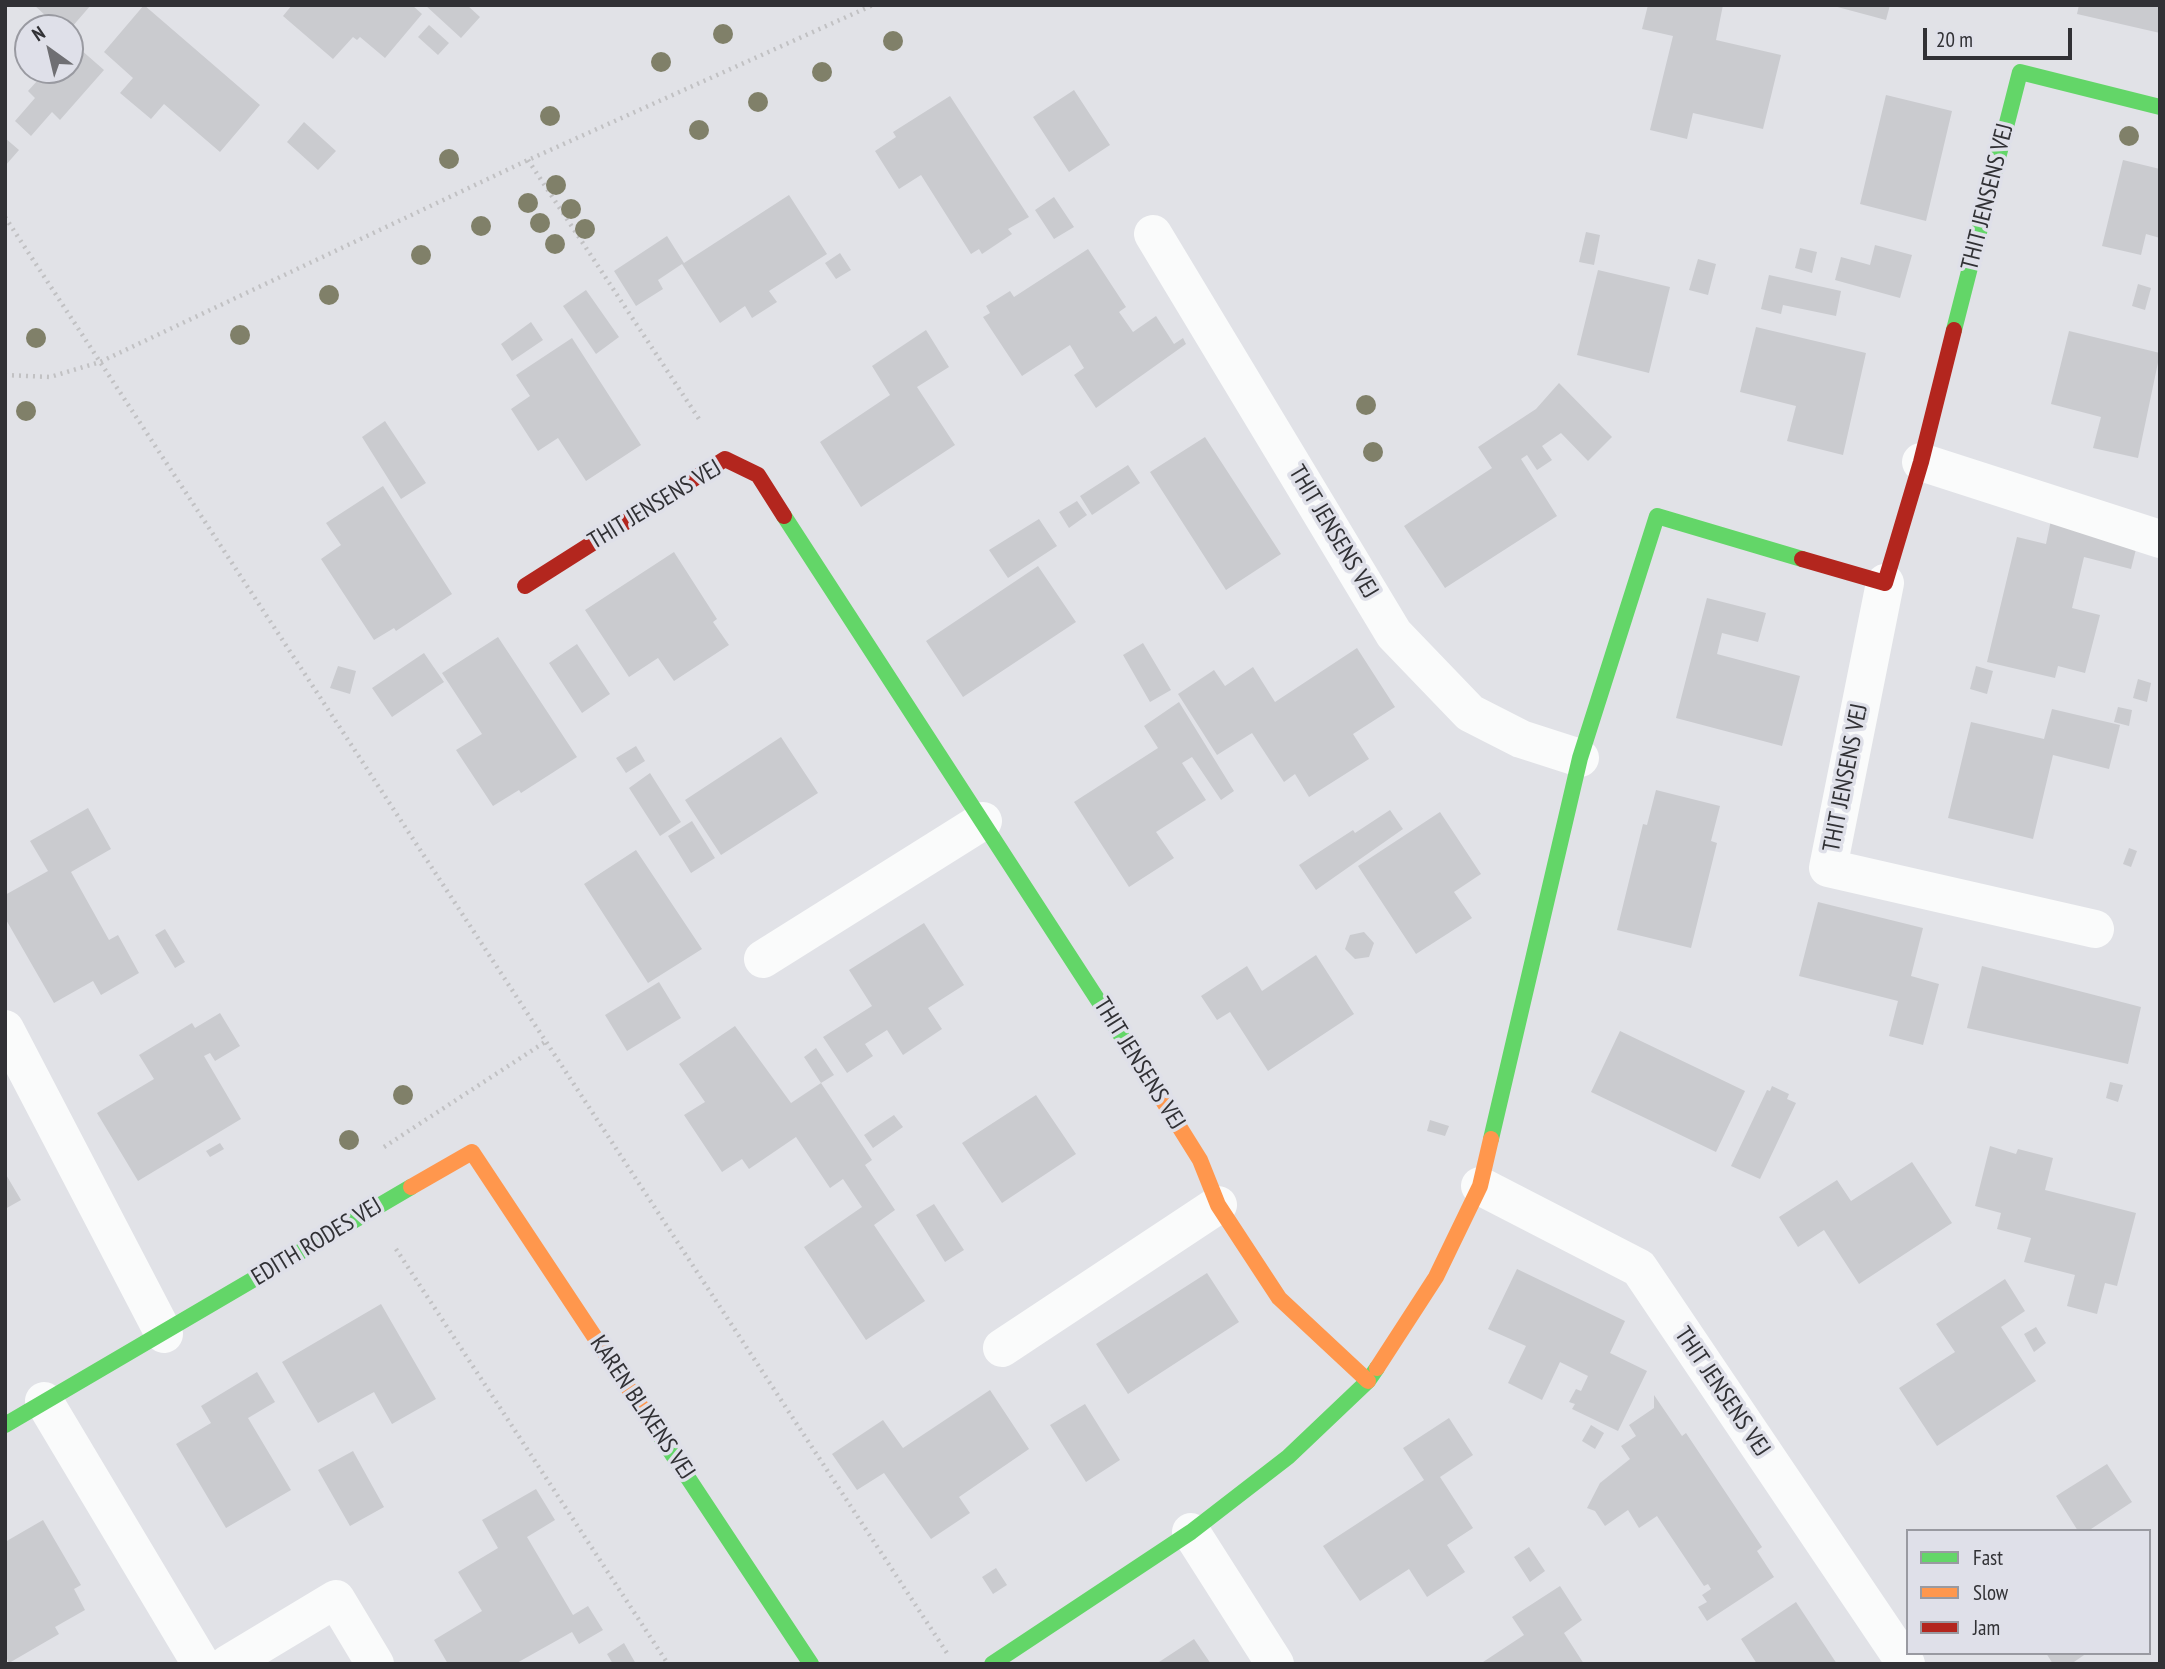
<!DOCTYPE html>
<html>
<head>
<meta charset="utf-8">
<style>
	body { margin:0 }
	#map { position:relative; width:2165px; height:1669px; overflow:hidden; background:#e1e2e7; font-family:"PT Sans Narrow",sans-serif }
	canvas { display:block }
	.frame { position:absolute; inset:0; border:7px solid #313135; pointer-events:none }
	.legend { position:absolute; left:1906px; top:1529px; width:245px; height:126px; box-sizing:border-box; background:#dfe0e9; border:2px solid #999aa1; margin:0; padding:9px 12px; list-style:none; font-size:21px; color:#313135 }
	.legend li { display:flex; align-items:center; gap:14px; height:35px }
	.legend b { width:35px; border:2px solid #999aa1 }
	.north { position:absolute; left:14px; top:14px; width:70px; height:70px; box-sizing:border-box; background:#dfe0e9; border:2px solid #999aa1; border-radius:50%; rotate:326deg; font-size:19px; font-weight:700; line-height:28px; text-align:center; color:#313135 }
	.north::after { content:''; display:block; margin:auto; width:24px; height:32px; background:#6f6f73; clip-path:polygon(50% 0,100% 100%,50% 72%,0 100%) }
	.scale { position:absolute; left:1923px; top:28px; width:149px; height:32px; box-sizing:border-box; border:4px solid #313135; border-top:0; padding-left:9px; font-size:21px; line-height:24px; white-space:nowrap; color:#313135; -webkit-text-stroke:5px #dfe0e9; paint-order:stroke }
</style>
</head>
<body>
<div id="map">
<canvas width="2165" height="1669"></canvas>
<div class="frame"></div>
<ul class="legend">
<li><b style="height:9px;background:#63d668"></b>Fast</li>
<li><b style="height:9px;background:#ff974d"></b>Slow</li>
<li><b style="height:9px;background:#b3261e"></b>Jam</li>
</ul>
<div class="north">N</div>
<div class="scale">20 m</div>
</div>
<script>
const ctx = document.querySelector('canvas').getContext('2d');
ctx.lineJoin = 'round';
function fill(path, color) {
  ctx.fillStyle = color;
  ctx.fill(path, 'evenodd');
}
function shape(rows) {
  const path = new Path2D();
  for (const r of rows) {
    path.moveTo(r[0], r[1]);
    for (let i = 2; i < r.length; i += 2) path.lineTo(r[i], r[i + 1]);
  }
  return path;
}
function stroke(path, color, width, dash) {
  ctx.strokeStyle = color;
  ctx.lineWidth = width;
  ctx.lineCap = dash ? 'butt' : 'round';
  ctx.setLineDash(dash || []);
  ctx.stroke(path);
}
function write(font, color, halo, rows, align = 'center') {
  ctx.font = font + ' "PT Sans Narrow",sans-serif';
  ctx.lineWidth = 7;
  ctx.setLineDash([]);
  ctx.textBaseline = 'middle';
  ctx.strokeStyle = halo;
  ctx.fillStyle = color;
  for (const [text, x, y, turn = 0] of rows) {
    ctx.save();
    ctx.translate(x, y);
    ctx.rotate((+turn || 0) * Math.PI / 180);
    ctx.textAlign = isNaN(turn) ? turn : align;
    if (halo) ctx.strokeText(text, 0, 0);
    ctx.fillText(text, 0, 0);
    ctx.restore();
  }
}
const building = shape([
	[34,5,91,5,71,28,59,28],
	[144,5,260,105,220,152,164,104,151,119,120,93,133,78,104,52],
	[292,5,412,5,422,14,385,58,360,37,357,40,353,37,333,59,283,16],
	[425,5,467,5,480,17,461,38],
	[1648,5,1723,5,1716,40,1781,55,1763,129,1693,113,1687,139,1650,130,1673,36,1642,29],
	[1830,5,1890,5,1886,20],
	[2079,5,2160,5,2160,33,2077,14],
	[429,25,449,43,438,55,418,37],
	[72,42,104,70,60,120,52,112,31,136,15,121,35,98,28,91,47,70,70,70],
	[1074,90,1110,145,1069,172,1033,117],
	[1886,95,1952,111,1926,221,1860,204],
	[950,96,1029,217,1008,229,1012,234,982,254,979,249,971,254,921,175,899,189,875,151,896,137,893,132],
	[304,122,336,151,318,170,287,142],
	[5,138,19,150,5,166],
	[2123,160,2160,169,2160,238,2146,234,2141,255,2102,246],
	[789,195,827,254,769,291,777,302,752,318,745,306,720,323,682,264,658,280,663,289,636,306,614,271,667,236,684,263],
	[1054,197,1074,227,1054,239,1035,210],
	[1586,232,1600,235,1594,265,1579,262],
	[1875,245,1912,255,1900,298,1835,280,1841,257,1870,265],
	[1800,248,1817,252,1812,273,1795,268],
	[1088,249,1126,307,1119,312,1133,332,1156,316,1174,344,1183,338,1186,344,1096,408,1074,375,1084,368,1070,345,1022,376,983,317,990,313,986,306,1010,291,1014,297],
	[840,253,851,270,836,279,825,263],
	[1698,259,1716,264,1708,295,1689,290],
	[1598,270,1670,287,1649,373,1577,355],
	[1769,275,1841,291,1836,316,1783,305,1781,314,1761,309],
	[2138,284,2151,288,2145,310,2132,306],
	[586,290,619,337,596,354,563,306],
	[531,322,543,340,512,361,501,344],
	[1756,327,1866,353,1843,455,1787,441,1796,406,1740,392],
	[926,330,949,367,917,387,955,445,861,507,820,442,890,395,872,366],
	[2069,331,2160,353,2138,458,2093,448,2101,417,2051,404],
	[572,338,641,445,586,481,558,438,538,451,511,409,530,396,516,375],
	[1559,383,1612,437,1588,461,1561,433,1542,446,1552,460,1537,470,1527,455,1521,459,1557,516,1445,588,1404,526,1492,468,1478,447,1536,409],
	[385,421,426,483,401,499,362,437],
	[1205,437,1281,554,1226,590,1150,472],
	[1128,465,1140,483,1092,515,1080,496],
	[383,486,452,594,396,631,394,628,374,640,321,559,341,545,326,523],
	[1077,501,1087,515,1069,528,1059,512],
	[1039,519,1057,546,1008,578,989,550],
	[2051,520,2138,541,2131,569,2084,557,2072,608,2100,615,2085,673,2058,666,2055,678,1987,662,2017,537,2046,544],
	[674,552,717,619,713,622,729,645,674,681,658,658,629,677,585,610],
	[1038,566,1076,622,963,697,926,641],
	[1707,598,1766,613,1758,642,1722,633,1717,654,1800,676,1782,746,1676,718],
	[498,637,577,757,521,793,519,790,493,806,456,750,482,734,442,673],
	[1143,643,1171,690,1150,702,1123,655],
	[577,644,610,694,582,713,549,663],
	[1357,648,1395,707,1353,734,1369,759,1309,797,1295,774,1284,782,1252,733,1217,755,1178,694,1214,670,1225,686,1253,667,1275,702],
	[424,653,444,682,392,717,372,688],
	[338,666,356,671,350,694,330,688],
	[1976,666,1993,671,1987,694,1970,689],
	[2138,679,2151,683,2147,702,2133,698],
	[1179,702,1234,791,1221,800,1192,757,1182,763,1206,800,1156,832,1174,858,1129,887,1074,802,1158,748,1144,726],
	[2118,707,2132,710,2129,726,2114,722],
	[2052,709,2120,725,2109,769,2053,755,2033,839,1948,818,1971,722,2044,739],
	[781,737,818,793,721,855,685,800],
	[636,746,645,761,626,773,616,758],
	[650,773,681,822,660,836,629,788],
	[1656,790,1720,806,1711,841,1717,843,1691,948,1617,930,1643,824,1647,825],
	[88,808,111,849,71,872,109,940,118,935,139,973,101,995,93,981,54,1003,5,918,5,895,48,871,30,841],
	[1390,810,1403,829,1316,890,1299,865,1353,830,1355,833],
	[1440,812,1481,874,1454,892,1472,918,1416,954,1358,866],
	[692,821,715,858,691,873,668,836],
	[2129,848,2137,851,2131,867,2123,864],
	[636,850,702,949,648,983,584,884],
	[1818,902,1923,928,1911,976,1939,984,1923,1045,1889,1036,1898,1001,1799,976],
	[924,923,964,985,928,1008,942,1029,903,1055,887,1030,865,1044,873,1056,847,1073,823,1037,872,1006,849,970],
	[165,929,185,962,175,968,155,935],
	[1364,932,1374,943,1369,957,1355,959,1345,949,1350,935],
	[1316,955,1354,1014,1268,1071,1230,1012,1217,1020,1201,996,1247,966,1262,991],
	[1982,966,2141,1007,2128,1064,1967,1028],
	[659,982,681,1018,627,1051,605,1015],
	[220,1013,240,1046,215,1061,210,1053,204,1056,241,1119,138,1181,97,1113,154,1079,139,1055,192,1023,195,1028],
	[735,1026,791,1103,821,1083,872,1160,865,1165,895,1210,874,1225,925,1301,866,1340,804,1247,862,1207,843,1179,830,1188,796,1137,749,1169,742,1159,722,1172,684,1115,705,1102,679,1064],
	[1620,1031,1745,1091,1716,1152,1591,1092],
	[816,1048,834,1075,821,1083,804,1057],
	[2110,1082,2123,1085,2118,1102,2106,1098],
	[1772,1086,1789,1094,1787,1099,1796,1103,1760,1179,1731,1166,1767,1090,1770,1091],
	[1036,1095,1076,1154,1002,1203,962,1143],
	[894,1115,903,1127,873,1148,864,1135],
	[1430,1120,1449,1126,1445,1136,1427,1131],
	[220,1143,224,1149,210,1157,206,1151],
	[1990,1146,2016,1154,2018,1149,2053,1158,2045,1190,2136,1213,2117,1286,2105,1283,2097,1314,2067,1306,2075,1275,2024,1262,2031,1238,1997,1229,2001,1213,1975,1206],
	[1912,1162,1952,1223,1859,1284,1824,1230,1798,1247,1779,1217,1837,1180,1851,1201],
	[5,1173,21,1200,5,1209],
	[934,1204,964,1250,945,1262,916,1215],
	[1517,1269,1625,1321,1610,1353,1647,1371,1618,1431,1572,1409,1575,1404,1569,1402,1576,1389,1581,1391,1588,1376,1560,1362,1542,1400,1508,1383,1526,1346,1488,1329],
	[1207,1273,1239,1322,1128,1394,1096,1344],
	[2005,1279,2025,1311,2001,1327,2036,1381,1937,1446,1899,1388,1955,1352,1936,1324],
	[381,1304,436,1399,392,1424,374,1392,318,1423,282,1362],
	[2036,1327,2046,1343,2034,1352,2024,1334],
	[257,1372,275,1402,248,1418,291,1490,226,1528,176,1444,211,1423,201,1406],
	[990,1390,1029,1449,959,1497,970,1513,931,1539,884,1473,857,1490,832,1454,883,1420,903,1448],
	[1654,1395,1682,1436,1686,1433,1762,1547,1757,1551,1774,1577,1707,1621,1698,1607,1707,1602,1702,1595,1711,1589,1708,1584,1704,1586,1657,1516,1639,1528,1628,1510,1605,1526,1595,1511,1587,1508,1600,1483,1630,1459,1621,1446,1636,1436,1629,1425,1654,1408],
	[1085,1404,1120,1460,1086,1482,1050,1425],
	[1449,1418,1473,1455,1440,1477,1473,1528,1447,1545,1465,1572,1427,1597,1409,1569,1360,1601,1323,1546,1424,1480,1403,1448],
	[1591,1425,1604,1433,1595,1449,1582,1441],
	[353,1451,384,1507,350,1526,318,1470],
	[2107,1464,2132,1502,2088,1531,2078,1531,2056,1496],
	[536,1489,555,1520,527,1537,573,1615,588,1606,603,1630,579,1644,572,1632,515,1664,448,1664,434,1640,482,1611,458,1572,498,1548,482,1520],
	[43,1520,81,1585,74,1589,85,1610,55,1627,59,1634,9,1663,5,1655,5,1542],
	[1529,1547,1545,1571,1530,1582,1514,1557],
	[996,1568,1007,1585,993,1594,982,1577],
	[1560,1586,1582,1620,1564,1633,1584,1664,1480,1664,1524,1635,1512,1617],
	[1796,1602,1837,1664,1757,1664,1741,1639],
	[1194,1639,1211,1664,1156,1664],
	[624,1643,636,1664,613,1664,607,1654],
	[2046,1653,2087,1653,2071,1664,2053,1664]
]);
const path = shape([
	[528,160,701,422],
	[5,217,947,1653],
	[5,375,50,377,100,362,528,160,873,5],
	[384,1147,545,1042],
	[396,1249,668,1664]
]);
const street = shape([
	[1153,234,1394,634,1470,713,1521,739,1580,758],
	[1921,462,2160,539],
	[1885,583,1828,868,2095,929],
	[763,959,983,821],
	[5,1029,164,1334],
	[1480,1186,1639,1268,1906,1664],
	[1002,1348,1218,1205],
	[44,1401,201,1664],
	[1191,1532,1275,1664],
	[228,1664,336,1599,375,1664]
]);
const fast = shape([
	[1954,330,2020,72,2160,107],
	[784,516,1155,1088],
	[1491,1139,1580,758,1657,516,1802,559],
	[5,1425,411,1187],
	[657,1431,811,1664],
	[992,1664,1191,1532,1288,1457,1368,1381,1377,1368]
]);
const slow = shape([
	[1155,1088,1200,1160,1218,1205,1279,1298,1368,1381],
	[411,1187,472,1152,657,1431],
	[1377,1368,1436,1277,1480,1186,1491,1139]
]);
const jam = shape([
	[1802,559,1885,583,1921,462,1954,330],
	[525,586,725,459,758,475,784,516]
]);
const trees = [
	[723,34],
	[893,41],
	[661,62],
	[822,72],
	[758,102],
	[550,116],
	[699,130],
	[2129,136],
	[449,159],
	[556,185],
	[528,203],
	[571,209],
	[540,223],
	[481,226],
	[585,229],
	[555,244],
	[421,255],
	[329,295],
	[240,335],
	[36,338],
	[1366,405],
	[26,411],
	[1373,452],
	[403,1095],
	[349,1140]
];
const streetNames = [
	["THIT JENSENS VEJ",1988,197,-76],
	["THIT JENSENS VEJ",655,505,-31],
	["THIT JENSENS VEJ",1333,532,59],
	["THIT JENSENS VEJ",1846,778,-79],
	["THIT JENSENS VEJ",1139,1064,58],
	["EDITH RODES VEJ",317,1242,-31],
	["THIT JENSENS VEJ",1722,1392,56],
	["KAREN BLIXENS VEJ",642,1408,56]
];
fill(building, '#cacbcf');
stroke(path, '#c1c1c3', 4.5, [2, 5]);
stroke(street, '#fafbfb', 38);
stroke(fast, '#63d668', 16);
stroke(slow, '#ff974d', 16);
stroke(jam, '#b3261e', 16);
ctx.fillStyle = '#808069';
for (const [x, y] of trees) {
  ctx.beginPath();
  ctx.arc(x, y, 10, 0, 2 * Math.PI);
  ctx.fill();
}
write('24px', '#313135', '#dfe0e9', streetNames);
</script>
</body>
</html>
